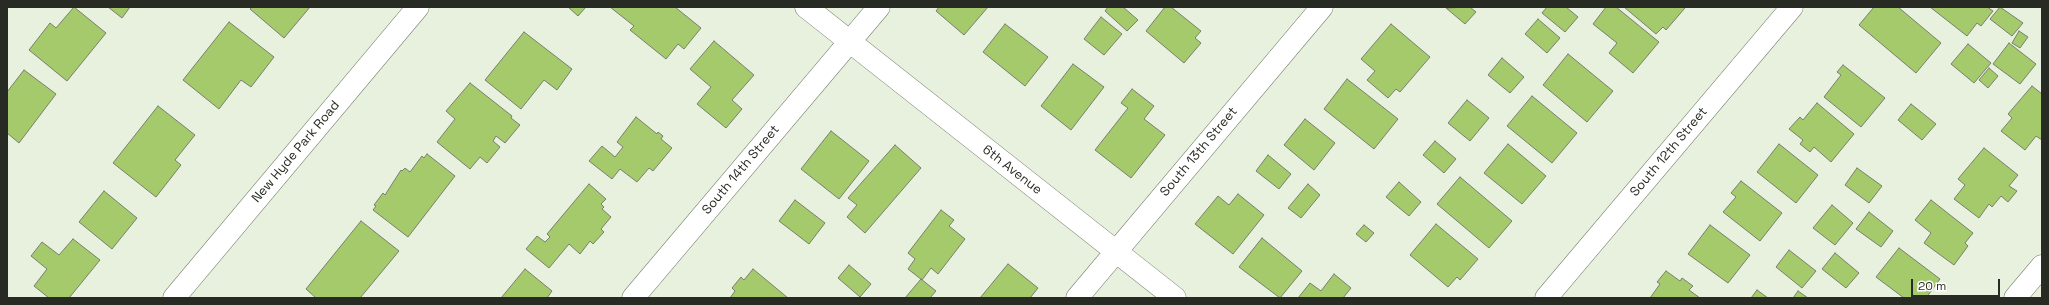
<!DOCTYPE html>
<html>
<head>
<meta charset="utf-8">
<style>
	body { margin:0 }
	#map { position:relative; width:2049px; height:305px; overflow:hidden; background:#e7f1dd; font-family:"Space Grotesk",sans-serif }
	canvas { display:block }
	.frame { position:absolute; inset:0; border:8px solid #282b24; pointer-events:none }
	.scale { position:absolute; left:1911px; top:279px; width:89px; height:18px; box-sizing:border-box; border:2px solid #282b24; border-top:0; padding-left:5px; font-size:12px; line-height:14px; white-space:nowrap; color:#282b24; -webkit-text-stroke:3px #fff; paint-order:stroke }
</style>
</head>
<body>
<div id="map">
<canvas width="2049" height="305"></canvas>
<div class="frame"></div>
<div class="scale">20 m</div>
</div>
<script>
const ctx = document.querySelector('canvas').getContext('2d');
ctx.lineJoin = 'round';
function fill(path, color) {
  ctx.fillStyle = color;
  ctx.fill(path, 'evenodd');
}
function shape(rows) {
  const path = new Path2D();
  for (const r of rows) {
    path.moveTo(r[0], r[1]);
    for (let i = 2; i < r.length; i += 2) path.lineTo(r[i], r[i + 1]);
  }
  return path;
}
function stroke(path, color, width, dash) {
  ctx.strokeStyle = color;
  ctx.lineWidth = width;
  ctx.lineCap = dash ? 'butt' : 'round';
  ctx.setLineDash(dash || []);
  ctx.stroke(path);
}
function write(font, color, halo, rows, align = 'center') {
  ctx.font = font + ' "Space Grotesk",sans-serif';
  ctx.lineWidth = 4;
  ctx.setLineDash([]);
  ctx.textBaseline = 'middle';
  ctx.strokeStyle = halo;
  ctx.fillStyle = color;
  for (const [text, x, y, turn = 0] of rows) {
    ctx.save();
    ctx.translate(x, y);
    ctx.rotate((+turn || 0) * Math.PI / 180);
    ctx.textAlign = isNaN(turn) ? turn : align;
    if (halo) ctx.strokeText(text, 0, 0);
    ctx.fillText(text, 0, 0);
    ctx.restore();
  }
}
const building = shape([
	[74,7,106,33,67,81,29,50,50,23,56,28,74,7],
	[108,7,130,7,122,18,108,7],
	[252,7,310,7,284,38,250,9,252,7],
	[568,7,586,7,578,16,568,7],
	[610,7,675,7,701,28,684,49,678,44,666,59,630,30,634,26,610,7],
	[939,7,988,7,964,35,936,11,939,7],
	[1108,7,1123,7,1138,20,1127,31,1105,11,1108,7],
	[1165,7,1171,7,1201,31,1195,38,1201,43,1184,63,1146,31,1165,7],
	[1470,7,1476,12,1465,24,1446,8,1470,7],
	[1547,7,1566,7,1578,17,1565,32,1542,13,1547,7],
	[1606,7,1616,7,1659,42,1633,73,1609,53,1617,43,1593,24,1606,7],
	[1624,7,1684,7,1685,8,1666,30,1663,27,1656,34,1624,7],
	[1874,7,1898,7,1941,43,1916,73,1859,25,1874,7],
	[1930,7,1987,7,1993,11,1981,26,1977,23,1967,36,1930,7],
	[2000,7,2023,23,2012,36,1990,19,2000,7],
	[1101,17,1122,34,1104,55,1084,39,1101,17],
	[1538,19,1560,38,1547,53,1525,34,1538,19],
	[229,22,274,57,251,87,241,80,219,109,183,80,229,22],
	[1005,24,1048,57,1025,86,983,52,1005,24],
	[1391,24,1430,57,1400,92,1396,89,1388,98,1367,80,1375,71,1361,59,1391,24],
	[2019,31,2028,37,2020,48,2012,43,2019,31],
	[524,32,572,69,557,90,544,80,521,109,485,80,524,32],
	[714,41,754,75,732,100,742,109,726,128,697,104,711,87,690,69,714,41],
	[2009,43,2036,64,2020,84,1993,64,2009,43],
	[1968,44,1991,63,1974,83,1951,64,1968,44],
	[1568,54,1613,91,1587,122,1543,85,1568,54],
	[1502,58,1524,77,1510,93,1488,75,1502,58],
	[1073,64,1104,87,1071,130,1041,106,1073,64],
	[1843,65,1885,98,1861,127,1824,97,1841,75,1837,72,1843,65],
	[1989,68,1998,76,1988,88,1979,80,1989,68],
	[24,70,56,94,19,143,7,133,7,92,24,70],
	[1347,79,1398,119,1374,149,1324,109,1347,79],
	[470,83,512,116,511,118,520,125,505,143,496,136,493,141,500,147,487,163,480,157,470,169,437,142,455,119,446,111,470,83],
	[2032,86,2042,94,2042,140,2036,136,2025,150,2001,131,2012,118,2008,114,2032,86],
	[1132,89,1154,106,1144,119,1165,135,1131,178,1095,150,1128,108,1121,103,1132,89],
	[1532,96,1577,133,1552,163,1507,126,1532,96],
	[1467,100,1489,118,1470,141,1448,123,1467,100],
	[1817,103,1854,134,1831,162,1814,147,1810,152,1800,144,1803,140,1789,129,1800,117,1803,120,1817,103],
	[1911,104,1936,124,1922,140,1898,120,1911,104],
	[158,106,195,135,175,160,181,165,156,197,113,163,158,106],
	[636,117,657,134,658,132,663,136,661,139,672,148,653,171,649,168,637,182,620,169,612,179,589,161,602,146,615,157,623,147,617,142,636,117],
	[1305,119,1335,143,1314,170,1284,145,1305,119],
	[831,131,869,161,839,199,801,169,831,131],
	[1435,141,1456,159,1444,173,1423,155,1435,141],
	[1508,144,1546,176,1522,204,1484,173,1508,144],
	[1779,144,1818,175,1796,203,1757,172,1779,144],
	[895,145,921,168,865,233,847,217,857,205,848,198,895,145],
	[1984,148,2018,175,2009,186,2017,191,2008,202,2001,196,1992,207,1989,204,1979,218,1954,199,1965,185,1958,179,1984,148],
	[427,154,455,176,408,237,373,210,376,206,374,205,383,193,385,195,401,170,402,171,405,168,410,172,422,156,424,158,427,154],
	[1268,155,1291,174,1279,189,1256,171,1268,155],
	[1857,168,1882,186,1869,203,1845,185,1857,168],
	[1460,177,1512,221,1489,248,1437,204,1460,177],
	[1741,181,1782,213,1760,241,1723,212,1736,197,1731,193,1741,181],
	[1399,182,1421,202,1409,216,1386,197,1399,182],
	[589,184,606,199,601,204,604,207,602,209,611,217,601,229,604,232,593,244,590,241,580,254,569,244,549,268,526,249,537,236,545,242,550,237,547,234,589,184],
	[1308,184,1320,195,1301,218,1288,208,1308,184],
	[104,191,137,218,112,249,79,222,104,191],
	[1238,194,1264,215,1233,254,1195,224,1218,196,1229,205,1238,194],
	[795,200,825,223,809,244,779,221,795,200],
	[1931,200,1973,233,1965,243,1968,246,1954,265,1924,243,1931,233,1915,220,1931,200],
	[1832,205,1853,223,1835,245,1813,228,1832,205],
	[941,210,954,220,949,226,965,239,938,274,931,268,922,280,908,269,915,259,908,253,941,210],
	[1869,212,1893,231,1881,247,1856,229,1869,212],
	[361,221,399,251,360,298,316,298,306,289,361,221],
	[1436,224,1478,259,1460,280,1457,277,1448,287,1410,255,1436,224],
	[1364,225,1374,233,1366,242,1356,234,1364,225],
	[1710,225,1750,255,1728,283,1688,254,1710,225],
	[1262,238,1302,271,1280,298,1239,267,1262,238],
	[73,239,100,260,69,298,49,298,34,286,47,269,31,256,42,242,59,255,73,239],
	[1899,248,1940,279,1926,298,1904,298,1876,277,1899,248],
	[1789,250,1816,271,1802,288,1776,267,1789,250],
	[1835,253,1859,273,1846,288,1822,269,1835,253],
	[1008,264,1038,288,1030,298,980,298,1008,264],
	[849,265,871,284,860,297,838,278,849,265],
	[525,269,552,291,547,298,501,298,525,269],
	[753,269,788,298,730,298,735,291,732,288,741,277,744,280,753,269],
	[1666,271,1680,281,1682,278,1693,286,1689,290,1700,298,1650,298,1660,284,1657,282,1666,271],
	[1334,274,1351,288,1343,298,1298,298,1310,283,1321,291,1334,274],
	[921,279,936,291,930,298,905,298,921,279],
	[1757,290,1768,298,1751,298,1757,290],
	[1798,291,1808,298,1793,298,1798,291]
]);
const minor = shape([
	[806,7,1175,298],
	[633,298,879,7],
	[1077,298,1322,7],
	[1546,298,1792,7],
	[2015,298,2042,266]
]);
const major = shape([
	[174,298,418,7]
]);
const streetNames = [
	["New Hyde Park Road",296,152,-50],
	["South 13th Street",1199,152,-50],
	["South 12th Street",1669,152,-50],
	["South 14th Street",741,170,-50],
	["6th Avenue",1012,170,38]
];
fill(building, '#a4ca6c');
stroke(building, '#777f6d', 1);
stroke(minor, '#757d6c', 23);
stroke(major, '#757d6c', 23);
stroke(minor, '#fff', 22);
stroke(major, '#fff', 22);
write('13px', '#282b24', '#fff', streetNames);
</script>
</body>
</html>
